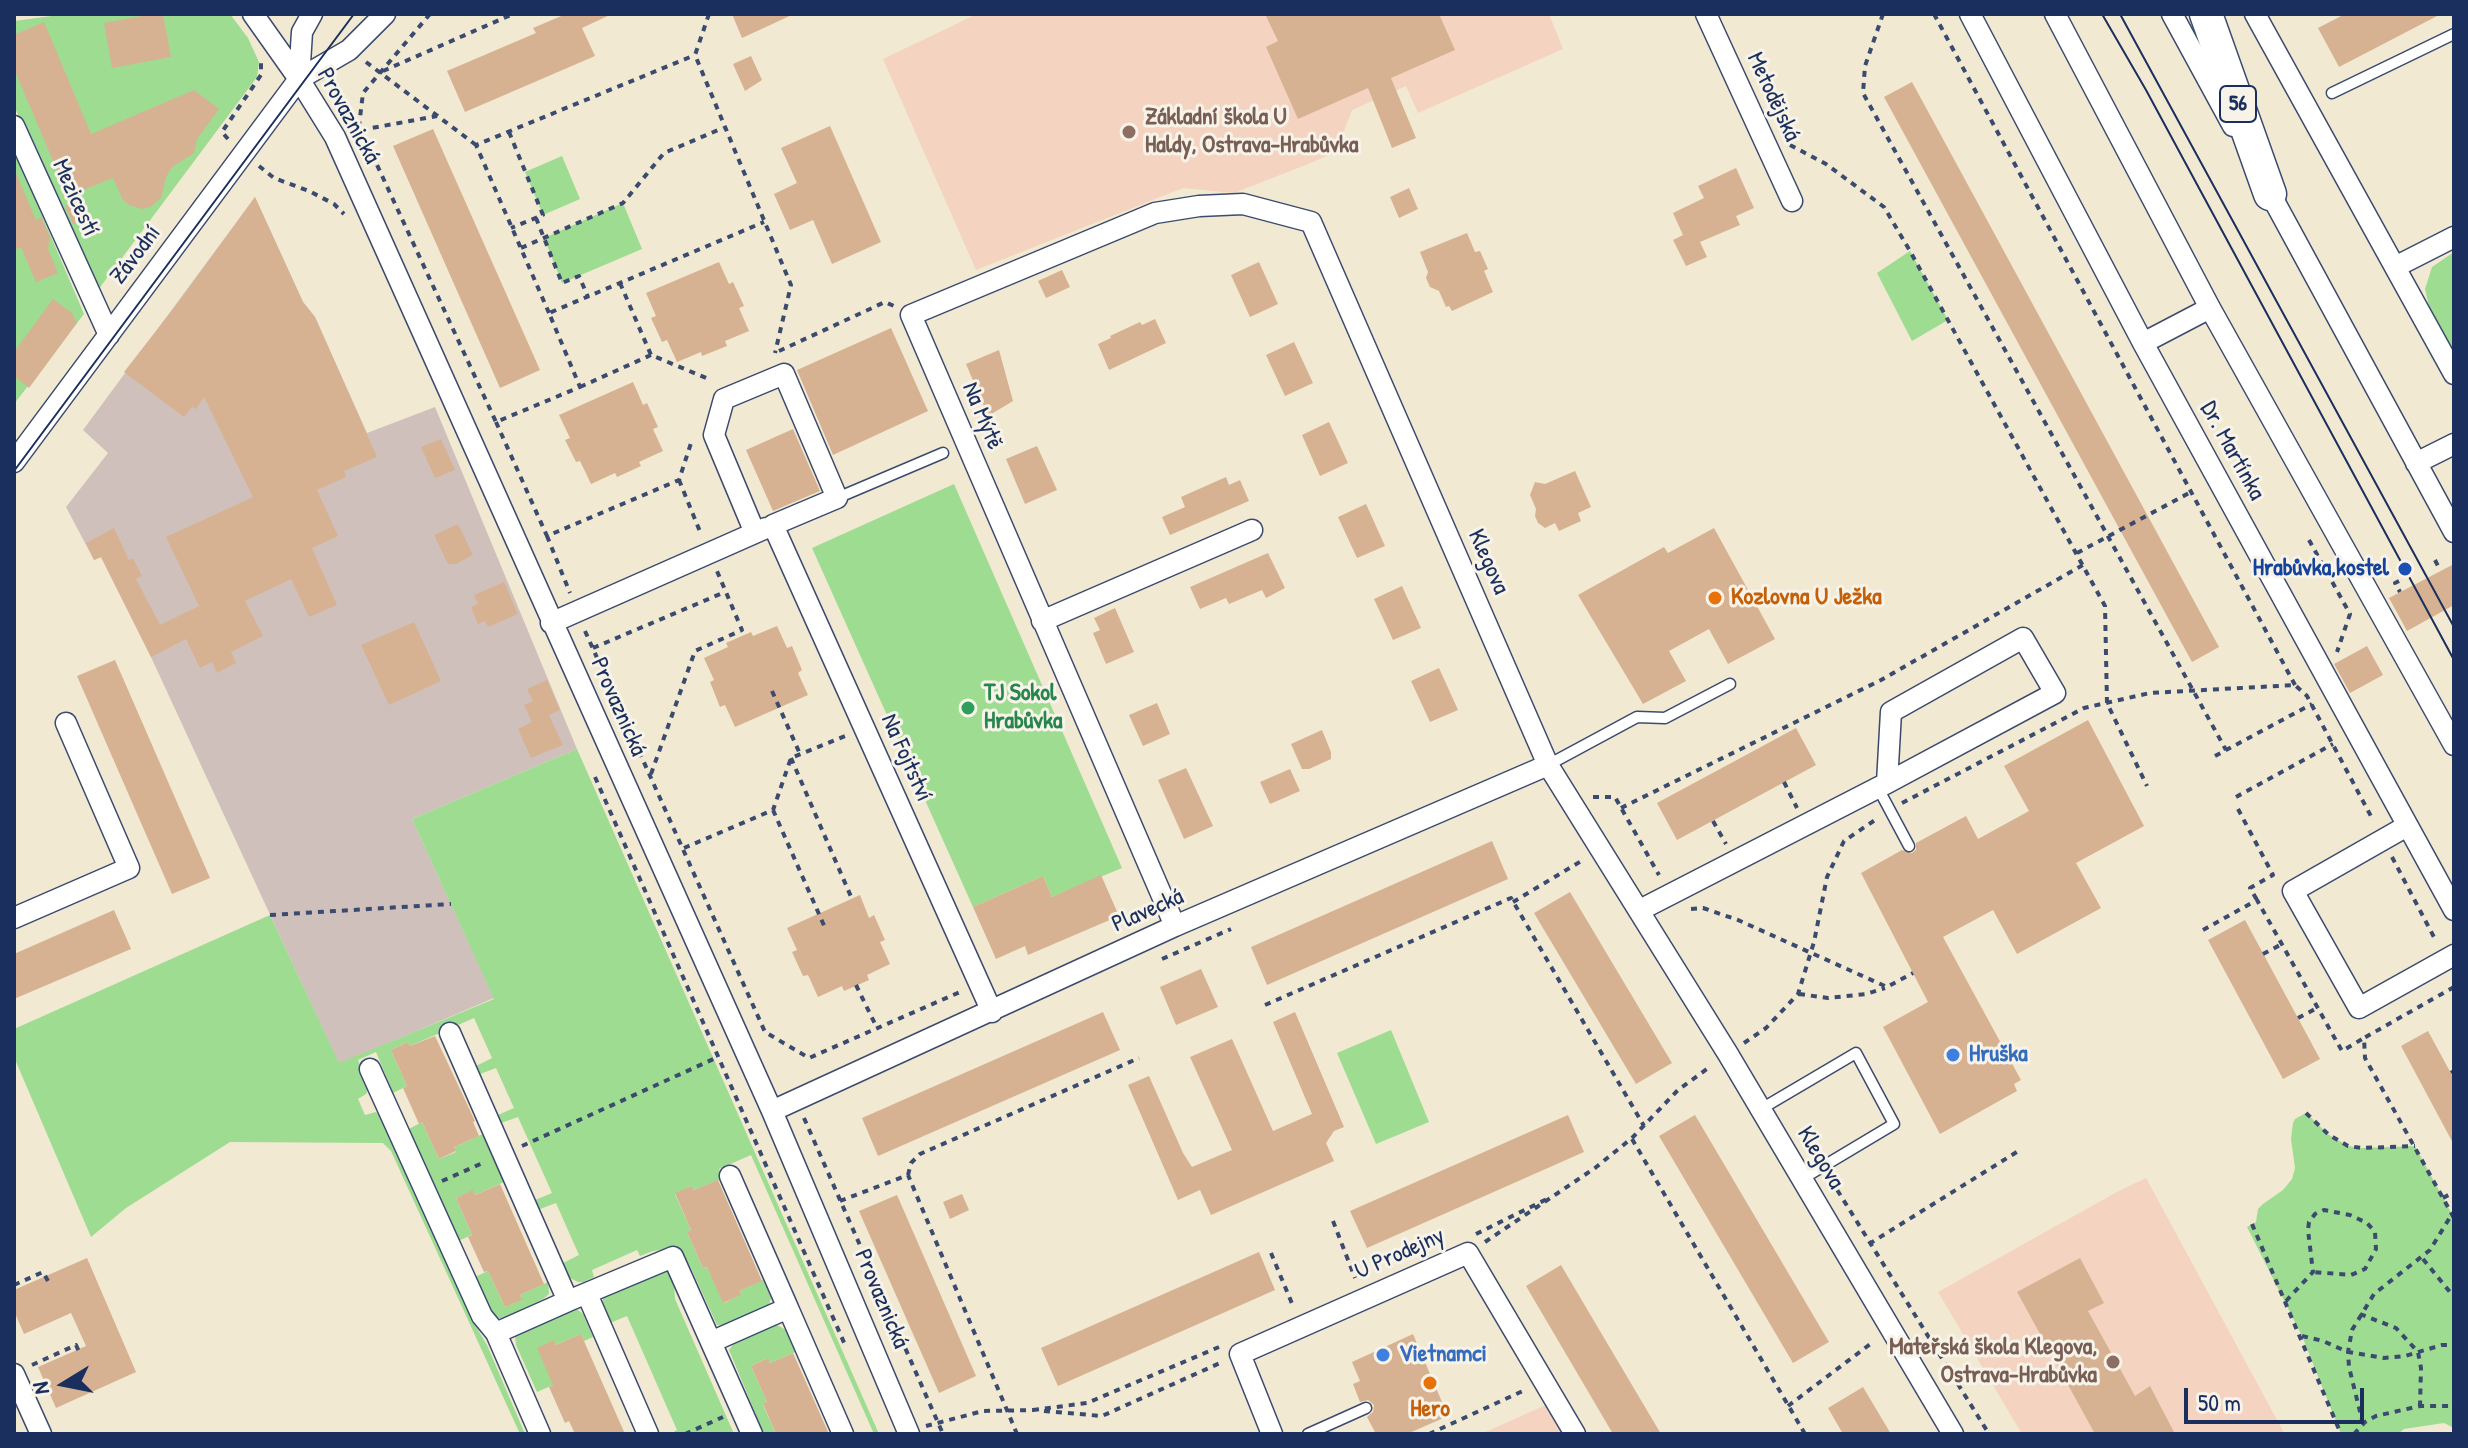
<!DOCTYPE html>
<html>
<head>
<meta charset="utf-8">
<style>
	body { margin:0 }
	#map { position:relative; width:2468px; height:1448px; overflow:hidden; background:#f1e9d1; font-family:"Patrick Hand",sans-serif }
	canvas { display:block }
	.frame { position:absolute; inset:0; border:16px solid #1b2f5e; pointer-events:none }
	.north { position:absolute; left:24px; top:1344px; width:80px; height:80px; -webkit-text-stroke:6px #f7f3e8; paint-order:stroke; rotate:260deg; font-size:22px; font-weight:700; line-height:32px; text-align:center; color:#1b2f5e }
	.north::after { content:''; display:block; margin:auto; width:28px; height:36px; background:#1b2f5e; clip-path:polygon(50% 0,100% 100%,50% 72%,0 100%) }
	.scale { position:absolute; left:2184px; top:1388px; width:180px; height:36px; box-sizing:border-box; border:4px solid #1b2f5e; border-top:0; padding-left:10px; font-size:24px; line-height:28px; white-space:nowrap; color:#1b2f5e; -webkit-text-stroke:6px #f7f3e8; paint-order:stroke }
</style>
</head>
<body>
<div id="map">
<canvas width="2468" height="1448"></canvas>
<div class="frame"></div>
<div class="north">N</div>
<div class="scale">50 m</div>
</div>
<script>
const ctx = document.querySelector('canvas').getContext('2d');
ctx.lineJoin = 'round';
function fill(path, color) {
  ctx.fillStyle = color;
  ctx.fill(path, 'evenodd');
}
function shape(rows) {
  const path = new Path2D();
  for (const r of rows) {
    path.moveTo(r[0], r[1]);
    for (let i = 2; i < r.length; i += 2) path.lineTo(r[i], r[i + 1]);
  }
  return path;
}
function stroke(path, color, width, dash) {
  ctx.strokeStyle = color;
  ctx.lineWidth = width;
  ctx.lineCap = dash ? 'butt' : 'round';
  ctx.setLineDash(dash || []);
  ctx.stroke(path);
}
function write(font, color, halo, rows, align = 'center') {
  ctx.font = font + ' "Patrick Hand",sans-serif';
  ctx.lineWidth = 6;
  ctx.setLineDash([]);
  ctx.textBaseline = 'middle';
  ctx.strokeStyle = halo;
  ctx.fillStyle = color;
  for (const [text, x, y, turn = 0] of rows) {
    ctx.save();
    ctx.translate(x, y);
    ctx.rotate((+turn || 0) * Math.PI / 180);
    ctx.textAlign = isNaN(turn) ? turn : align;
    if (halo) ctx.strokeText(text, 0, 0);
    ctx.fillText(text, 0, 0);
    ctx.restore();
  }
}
const built = shape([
	[977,14,1549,14,1563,49,1418,113,1406,86,1352,110,1336,152,1308,164,1234,193,1183,188,976,270,883,59],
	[2146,1178,2283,1431,2284,1434,2022,1434,1938,1292,2115,1193],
	[1555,1401,1575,1434,1481,1434]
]);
const industrial = shape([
	[255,197,303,302,315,317,367,433,435,407,577,749,412,819,494,998,339,1064,151,657,101,557,94,560,66,507,108,453,83,430]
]);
const green = shape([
	[67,14,230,14,248,38,259,62,257,77,98,290,14,106,14,21],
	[14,150,84,314,14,404],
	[562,156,580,199,543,215,525,172],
	[623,203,642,249,562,283,544,238],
	[1910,251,1948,320,1912,341,1877,273],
	[2454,252,2454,351,2429,306,2425,289,2432,267],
	[954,484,1122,868,1052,897,1043,876,973,907,812,548],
	[577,749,879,1434,874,1434,751,1155,719,1169,723,1178,719,1180,694,1190,692,1186,675,1194,691,1230,687,1232,703,1268,707,1267,724,1303,740,1295,739,1291,763,1280,771,1298,769,1305,723,1326,717,1325,690,1266,684,1258,670,1249,653,1251,640,1256,637,1250,592,1270,594,1277,583,1282,578,1282,570,1278,563,1263,579,1255,556,1203,540,1209,535,1200,552,1193,518,1117,501,1123,498,1115,514,1108,496,1068,480,1074,476,1066,492,1058,474,1018,410,1046,408,1042,391,1050,407,1086,393,1093,376,1052,358,1060,369,1088,366,1094,358,1099,365,1115,376,1112,382,1118,472,1320,487,1345,525,1434,520,1434,391,1151,383,1143,230,1142,126,1208,91,1237,14,1057,14,1029,270,915,339,1063,494,999,412,819],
	[1391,1030,1429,1122,1376,1144,1337,1053],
	[2306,1113,2329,1135,2348,1146,2362,1148,2415,1146,2454,1218,2454,1428,2444,1423,2404,1429,2398,1434,2341,1434,2302,1336,2247,1227,2256,1222,2258,1209,2263,1204,2283,1190,2292,1179,2295,1168,2291,1139,2293,1123,2295,1119],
	[422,1122,439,1159,456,1152,454,1147,483,1134,504,1182,475,1195,473,1191,456,1198,472,1235,458,1241,409,1129],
	[664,1266,673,1272,675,1299,734,1434,670,1434,677,1430,627,1316,610,1323,603,1307,603,1294],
	[488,1271,505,1307,521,1300,520,1295,548,1282,549,1294,543,1299,504,1318,496,1318,491,1315,475,1277],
	[574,1307,583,1314,593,1337,584,1341,581,1334,556,1345,554,1341,553,1385,537,1392,516,1345,515,1336,518,1331],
	[777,1325,786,1330,795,1352,770,1363,768,1358,751,1366,767,1402,763,1405,776,1434,764,1434,729,1350,735,1342]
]);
const building = shape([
	[153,14,163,14,171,57,112,68,104,23],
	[566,14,612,14,582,28,595,56,465,112,447,71,536,33,533,28],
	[732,14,794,14,742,38],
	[1265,14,1439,14,1455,50,1391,78,1416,138,1392,148,1368,88,1298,119,1266,47,1278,41],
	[2345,14,2441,14,2339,67,2318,28],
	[44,22,91,134,194,90,219,109,197,139,194,153,172,167,166,177,161,198,150,207,142,209,129,205,123,200,113,178,68,196,14,69,14,35],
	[751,56,762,80,745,91,733,64],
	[1912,82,2219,647,2192,662,1884,97],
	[830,126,881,242,832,264,813,220,790,230,774,194,797,183,781,148],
	[433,129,540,370,500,388,393,146],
	[1736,168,1754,208,1736,216,1740,225,1700,242,1707,257,1686,266,1673,240,1683,235,1673,213,1704,198,1698,186],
	[14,169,36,220,41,217,50,237,48,249,58,273,36,282,21,247,14,250],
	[1409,188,1418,209,1399,218,1390,197],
	[255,197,303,302,315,317,377,457,344,471,346,477,317,490,338,536,312,548,337,605,309,617,291,579,245,601,263,636,231,652,236,663,217,673,212,662,200,668,186,639,151,657,101,557,94,560,86,543,114,528,129,560,133,558,142,576,136,579,160,625,199,606,166,537,253,497,204,397,196,409,192,407,184,417,124,372,177,304],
	[81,198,90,216,73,224,65,206],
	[1467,233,1475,252,1480,251,1488,269,1484,271,1493,292,1452,311,1449,306,1446,307,1439,291,1430,287,1426,278,1428,272,1420,252],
	[719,262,729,284,733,282,744,306,739,308,749,331,725,341,727,346,702,356,701,352,677,362,667,340,662,342,651,318,656,316,646,293],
	[1259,262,1278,304,1250,317,1231,275],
	[1062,270,1070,287,1046,298,1038,281],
	[53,299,72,313,77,323,29,388,14,376,14,352],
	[1155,319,1166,343,1109,370,1098,344,1111,338,1110,336,1140,322,1142,325],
	[891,328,928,411,833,455,797,370],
	[1294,342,1313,383,1285,396,1266,355],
	[999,350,1013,401,988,416,966,364],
	[633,382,643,405,647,403,658,427,653,429,663,451,639,462,641,466,617,477,615,473,591,484,580,461,576,462,565,440,570,438,559,415],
	[1329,422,1348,463,1320,476,1302,435],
	[793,429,820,491,773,511,746,450],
	[441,439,455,470,435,478,421,447],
	[1037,446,1057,490,1025,504,1006,459],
	[1575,471,1591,507,1578,513,1581,521,1559,531,1555,523,1545,528,1538,523,1535,516,1536,509,1530,495,1535,482,1545,484],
	[1226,477,1229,485,1240,480,1249,501,1170,535,1162,517,1185,507,1181,497],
	[1366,504,1385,546,1357,558,1338,517],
	[458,524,473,555,456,564,448,564,434,535],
	[1714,528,1775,639,1728,664,1709,629,1669,651,1686,681,1643,704,1578,595,1664,547,1668,553],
	[1268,553,1285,588,1266,598,1262,590,1229,604,1226,598,1200,609,1190,587],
	[2454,564,2454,605,2407,631,2389,598],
	[504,582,518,614,488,627,485,621,478,624,471,607,478,604,474,595],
	[1402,586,1421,628,1393,640,1374,599],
	[1115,608,1134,652,1106,664,1093,633,1100,630,1094,618],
	[414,622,441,681,389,705,361,645],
	[777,626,787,648,792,646,802,670,798,673,808,695,735,727,725,705,720,707,710,682,714,680,704,658,728,647,726,643,751,632,753,636],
	[2367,646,2383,675,2350,693,2334,664],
	[115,660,210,878,172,894,77,676],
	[1439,668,1458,710,1430,722,1411,681],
	[547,680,560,710,549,715,563,745,531,758,518,729,532,722,524,705,533,701,527,689],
	[1157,703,1170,734,1143,746,1129,715],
	[2088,720,2144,826,2076,863,2101,908,2017,954,1993,910,1943,937,2021,1080,2014,1084,2017,1091,1940,1134,1883,1027,1928,1002,1861,873,1902,850,1912,853,1916,850,1916,843,1966,816,1978,839,2029,811,2004,766],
	[1796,728,1816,765,1677,840,1657,803],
	[1322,730,1331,752,1331,759,1309,769,1302,769,1291,744],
	[1186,768,1213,826,1184,839,1158,780],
	[1290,769,1300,791,1270,804,1260,782],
	[1492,841,1508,879,1267,985,1251,947],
	[1101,875,1119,916,1028,955,1025,946,996,959,973,907,1043,876,1052,897],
	[1570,892,1672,1063,1636,1084,1534,913],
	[860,895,869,918,874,915,885,940,880,942,890,964,867,975,869,980,844,991,842,986,818,997,808,975,803,976,792,952,797,950,787,928],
	[114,910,131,949,14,999,14,954],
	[2245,920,2320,1059,2283,1079,2208,940],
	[1201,969,1218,1007,1176,1025,1160,987],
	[1103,1012,1120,1050,878,1156,862,1118],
	[1295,1012,1344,1127,1334,1131,1326,1143,1334,1161,1211,1215,1200,1190,1178,1200,1128,1085,1149,1076,1183,1153,1192,1167,1232,1150,1190,1057,1232,1039,1273,1131,1312,1114,1273,1022],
	[2428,1031,2454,1079,2454,1145,2401,1046],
	[435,1036,475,1121,473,1122,479,1136,454,1147,456,1151,439,1159,422,1122,419,1124,403,1088,407,1086,391,1050,408,1042,410,1046],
	[1568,1115,1584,1152,1367,1248,1350,1211],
	[1695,1115,1829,1342,1793,1363,1659,1136],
	[718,1180,762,1281,739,1291,741,1295,723,1303,707,1267,703,1268,687,1232,691,1230,675,1193,692,1186,694,1190],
	[500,1184,544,1284,520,1295,522,1300,505,1307,488,1271,484,1272,468,1237,472,1235,456,1198,473,1190,475,1195],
	[962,1194,969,1210,950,1219,943,1202],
	[897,1195,976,1376,939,1393,859,1211],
	[1259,1252,1275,1290,1058,1386,1041,1348],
	[87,1258,136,1372,56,1408,38,1367,86,1346,71,1313,24,1334,14,1311,14,1290],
	[2080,1258,2104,1303,2088,1311,2135,1396,2150,1386,2175,1434,2095,1434,2017,1292],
	[1561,1265,1597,1326,1661,1434,1613,1434,1526,1286],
	[581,1334,587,1348,625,1434,575,1434,569,1421,565,1423,549,1387,553,1385,537,1348,554,1340,556,1345],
	[1413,1334,1448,1416,1407,1434,1376,1434,1367,1417,1373,1412,1374,1405,1368,1400,1360,1402,1353,1384,1360,1381,1352,1362],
	[793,1353,829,1434,776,1434,763,1404,767,1402,751,1366,768,1358,770,1363],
	[1863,1387,1891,1434,1843,1434,1828,1408]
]);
const path = shape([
	[430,14,363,93,359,126,496,422,580,387,549,313,764,222],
	[709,14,695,55,791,285,775,353],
	[1883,14,1865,66,1863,93,2226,750],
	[1934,14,2295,685],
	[366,62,476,145],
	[383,71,513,14],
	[361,130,437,116],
	[509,132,543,215,511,228],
	[228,139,222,132,261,75,261,63],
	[1790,145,1826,164,1884,207,1910,251,2105,606,2107,703,2147,786],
	[259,166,274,178,309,191,334,204,344,214],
	[536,218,562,283,579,276,588,297],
	[521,248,623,203,664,153,723,128],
	[620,283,651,355,711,380],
	[549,313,476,145,695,55],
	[779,351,885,302,894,306],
	[580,387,651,355],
	[496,422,547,536,679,480,692,440],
	[679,480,701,534],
	[547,536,570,593],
	[2309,540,2350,614,2337,652],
	[2077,553,2191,492],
	[2435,560,2440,570],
	[2399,581,2395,583,2400,592],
	[585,631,765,1032,809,1058,960,992],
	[593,648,725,592],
	[772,691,800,754],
	[2215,756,2312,704],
	[791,758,852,899],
	[651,774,695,651,742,630,717,571],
	[595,777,846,1347],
	[1784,782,1797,808],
	[1593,797,1615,797,1659,875],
	[2236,797,2333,744],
	[1902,803,2084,708,2150,693,2295,685,2307,696,2373,820],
	[1621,808,1881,680,2083,565],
	[2238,809,2273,875,2250,888,2257,900],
	[773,810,826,930],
	[1713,821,1726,844],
	[684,848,773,810,791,758,845,736],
	[2392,857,2436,941],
	[1513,902,1583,860],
	[1691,909,1703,908,1738,920,1887,987,1913,973],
	[270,915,451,904],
	[2203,930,2257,900,2342,1051,2364,1038],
	[2263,954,2282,944],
	[1162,959,1231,929],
	[856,985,877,1028],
	[2454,987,2364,1038,2365,1058,2454,1218],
	[1799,994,1828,998,1866,994,1885,988],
	[1265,1005,1511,898,1644,1126],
	[2298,1018,2317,1008],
	[1744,1043,1766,1028,1798,994,1814,942,1827,877,1844,841,1878,818],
	[2451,1073,2454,1071],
	[2306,1113,2329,1135,2348,1146,2362,1148,2415,1146],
	[804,1118,943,1434],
	[1632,1139,1805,1434],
	[522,1146,718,1057],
	[908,1175,911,1163,920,1154,1139,1058],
	[1831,1180,1989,1434],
	[442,1181,485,1162],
	[2443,1198,2454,1192],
	[840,1201,908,1175,1017,1434],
	[1333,1221,1355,1278],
	[2252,1224,2341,1434],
	[1476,1234,1551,1197],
	[1485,1242,1595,1168,1632,1138,1678,1090,1711,1066],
	[1869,1244,2020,1150],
	[1271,1253,1293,1306],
	[2423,1259,2454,1297],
	[14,1285,43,1272,48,1281],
	[2286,1301,2313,1272,2308,1230,2309,1222,2315,1214,2324,1210,2350,1215,2367,1223,2375,1232,2376,1249,2365,1269,2351,1275,2313,1272],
	[2360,1314,2396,1328,2418,1352,2421,1368,2420,1406],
	[2302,1336,2323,1341,2348,1352,2384,1358,2405,1356,2442,1345,2454,1345],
	[32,1365,76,1345,80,1354],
	[1788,1406,1873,1342],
	[1033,1410,1087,1403,1219,1347],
	[1044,1411,1102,1416,1220,1363],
	[2363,1424,2349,1367,2348,1352,2352,1330,2374,1294,2430,1250,2452,1214],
	[926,1426,983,1411,1035,1410],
	[685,1434,723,1417],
	[1429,1434,1525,1390],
	[2354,1434,2365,1422,2376,1416,2420,1406,2454,1406]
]);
const service = shape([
	[2332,93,2454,34],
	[837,498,943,453],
	[1548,765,1637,717,1665,718,1730,684],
	[1878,788,1909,846],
	[1761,1109,1856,1053,1894,1124,1802,1179],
	[1308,1434,1366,1408]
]);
const minor = shape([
	[253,14,299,79,335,137,772,1111,909,1434],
	[1706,14,1792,201],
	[1970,14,2143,343,2454,910],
	[2055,14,2210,308,2454,745],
	[2172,14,2233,126],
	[2255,14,2454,374],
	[299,79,302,32,312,14],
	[14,126,109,335],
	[2266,186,2454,532],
	[2395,267,2454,237],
	[2143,343,2210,308],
	[14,462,299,79,349,50,385,14],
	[2416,463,2454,444],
	[755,533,714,435,724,399,784,374,837,498,773,525,992,1012],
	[1042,621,1252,530],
	[551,623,766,528],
	[2407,826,2293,891,2359,1008,2454,955],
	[1640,910,1887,783,2055,693,2023,638,1891,712,1887,783],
	[14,918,129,868,66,723],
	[1175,926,911,315,1155,213,1199,206,1243,204,1311,222,1548,765,1728,1054,1953,1434],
	[450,1033,568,1301,673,1257,752,1434],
	[370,1069,482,1316,496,1333,568,1301],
	[772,1111,1175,926,1548,765],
	[730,1176,788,1308],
	[587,1294,648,1434],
	[496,1333,540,1434],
	[711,1342,788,1308,843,1434],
	[14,1374,41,1434],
	[1272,1434,1240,1354,1468,1253,1575,1434]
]);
const trunk = shape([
	[2206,14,2270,194]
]);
const tram = shape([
	[2102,14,2146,90,2454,660],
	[2120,14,2454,627],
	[14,471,354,14]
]);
const markers = [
	[1129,132,8,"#8d6e63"],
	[2405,569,8,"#1a4fb4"],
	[1715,598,8,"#e8710a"],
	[968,708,8,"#2e9e5b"],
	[1953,1055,8,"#3f7fe0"],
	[1383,1355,8,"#3f7fe0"],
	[2113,1362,8,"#8d6e63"],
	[1430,1383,8,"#e8710a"]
];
const shields = [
	[2238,104,36]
];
const shieldNames = [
	["56",2238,104]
];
const streetNames = [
	["Metodějská",1773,97,65],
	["Provaznická",348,116,61],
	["Mezicestí",75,198,66],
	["Závodní",136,255,-53],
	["Na Mýtě",982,416,67],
	["Dr. Martínka",2232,451,61],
	["Klegova",1488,562,66],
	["Provaznická",618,707,66],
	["Na Fojtství",906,758,66],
	["Plavecká",1148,911,-24],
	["Klegova",1820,1158,59],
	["U Prodejny",1400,1254,-24],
	["Provaznická",881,1299,67]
];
const educationNames = [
	["Základní škola U",1145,118],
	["Haldy, Ostrava-Hrabůvka",1145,146],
	["Mateřská škola Klegova,",2097,1348,"right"],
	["Ostrava-Hrabůvka",2097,1376,"right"]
];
const transitNames = [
	["Hrabůvka,kostel",2389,569]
];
const foodNames = [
	["Kozlovna U Ježka",1731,598],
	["Hero",1430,1410,"center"]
];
const leisureNames = [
	["TJ Sokol",984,694],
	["Hrabůvka",984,722]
];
const shopNames = [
	["Hruška",1969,1055],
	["Vietnamci",1399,1355]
];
fill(built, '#f4d3c0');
fill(industrial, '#d0c0bc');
fill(green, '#9edc91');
fill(building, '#d7b292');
stroke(service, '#3b4b6f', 13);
stroke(minor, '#3b4b6f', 23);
stroke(trunk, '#3b4b6f', 35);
stroke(path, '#3b4b6f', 4, [6, 6]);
stroke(service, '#fff', 10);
stroke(minor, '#fff', 20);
stroke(trunk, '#fff', 32);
stroke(tram, '#1b2f5e', 2);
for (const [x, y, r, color] of markers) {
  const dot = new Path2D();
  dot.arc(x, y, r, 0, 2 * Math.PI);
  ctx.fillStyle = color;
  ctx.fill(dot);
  stroke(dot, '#f7f3e8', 3);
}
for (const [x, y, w] of shields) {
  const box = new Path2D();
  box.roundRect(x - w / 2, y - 18, w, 36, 6);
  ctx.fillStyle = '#f7f3e8';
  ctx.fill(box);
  stroke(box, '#1b2f5e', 2);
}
write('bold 22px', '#1b2f5e', null, shieldNames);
write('24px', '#1b2f5e', '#f7f3e8', streetNames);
write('bold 24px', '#785e54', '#f7f3e8', educationNames, 'left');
write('bold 24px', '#164399', '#f7f3e8', transitNames, 'right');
write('bold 24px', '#c56008', '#f7f3e8', foodNames, 'left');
write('bold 24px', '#27864d', '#f7f3e8', leisureNames, 'left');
write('bold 24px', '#366cbe', '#f7f3e8', shopNames, 'left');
</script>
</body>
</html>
